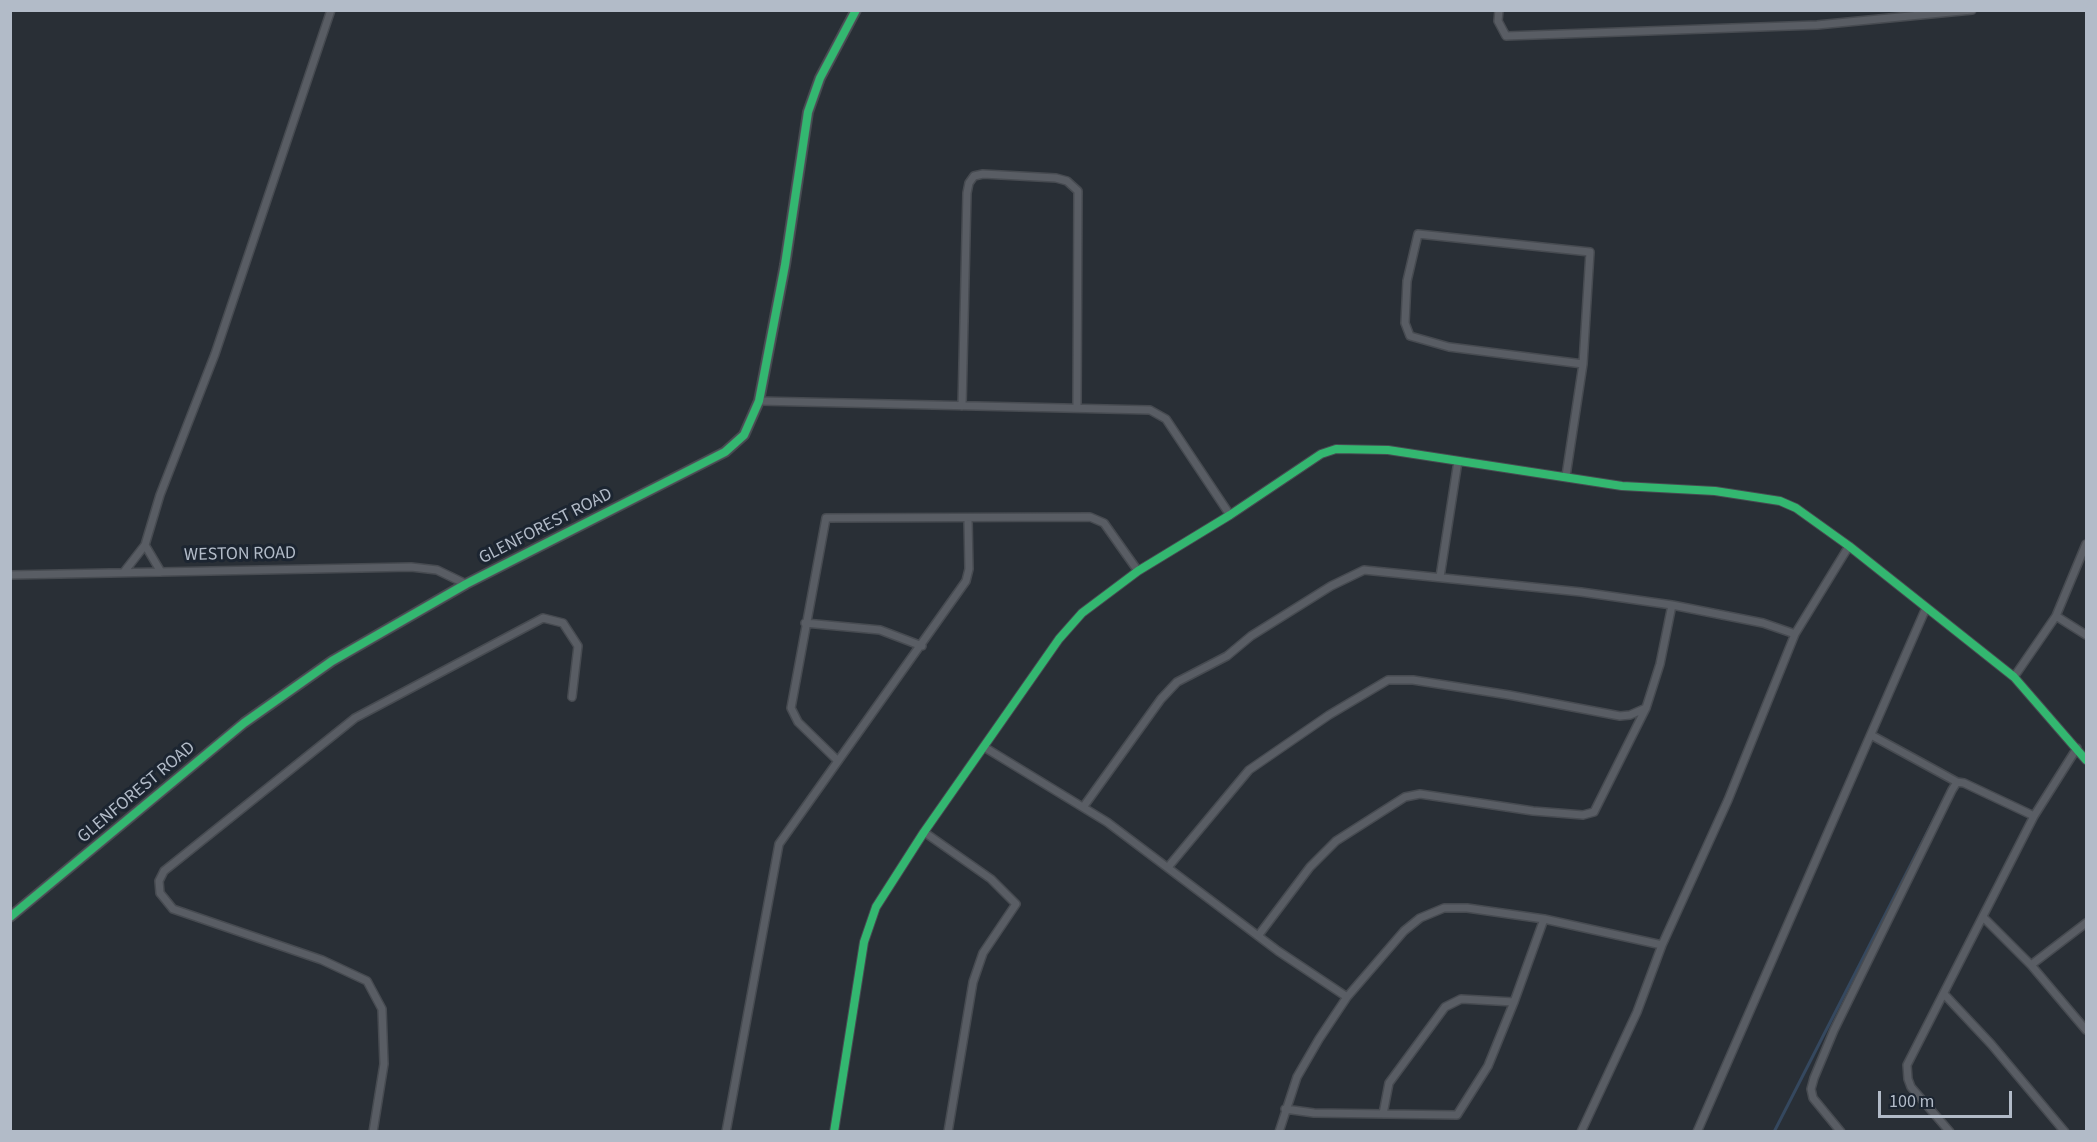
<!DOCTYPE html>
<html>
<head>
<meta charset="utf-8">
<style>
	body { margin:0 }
	#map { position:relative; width:2097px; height:1142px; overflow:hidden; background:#292f36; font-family:"Source Sans 3",sans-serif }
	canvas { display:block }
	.frame { position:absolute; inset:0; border:12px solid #b2bbc8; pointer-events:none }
	.scale { position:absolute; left:1878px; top:1091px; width:134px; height:27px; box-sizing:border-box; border:3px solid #b2bbc8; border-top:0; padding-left:8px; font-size:18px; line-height:21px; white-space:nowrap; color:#b2bbc8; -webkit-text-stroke:4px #1c2531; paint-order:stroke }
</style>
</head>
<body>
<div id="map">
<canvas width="2097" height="1142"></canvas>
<div class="frame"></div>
<div class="scale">100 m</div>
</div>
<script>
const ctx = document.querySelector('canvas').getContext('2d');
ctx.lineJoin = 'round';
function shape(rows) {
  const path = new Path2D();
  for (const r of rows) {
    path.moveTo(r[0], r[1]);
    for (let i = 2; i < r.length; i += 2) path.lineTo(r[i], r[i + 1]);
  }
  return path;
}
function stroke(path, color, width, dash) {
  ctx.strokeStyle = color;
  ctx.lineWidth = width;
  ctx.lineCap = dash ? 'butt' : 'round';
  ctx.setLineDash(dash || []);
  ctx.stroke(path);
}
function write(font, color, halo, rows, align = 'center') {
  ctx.font = font + ' "Source Sans 3",sans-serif';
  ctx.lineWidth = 6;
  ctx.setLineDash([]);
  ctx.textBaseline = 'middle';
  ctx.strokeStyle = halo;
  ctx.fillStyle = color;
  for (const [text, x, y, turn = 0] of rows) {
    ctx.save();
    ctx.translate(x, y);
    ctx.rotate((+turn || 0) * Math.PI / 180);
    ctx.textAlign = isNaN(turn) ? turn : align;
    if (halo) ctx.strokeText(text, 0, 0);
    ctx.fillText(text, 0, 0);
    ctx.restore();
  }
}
const stream = shape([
	[1774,1132,1953,782]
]);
const minor = shape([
	[1499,10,1498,21,1506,36,1817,25,1972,10],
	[759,401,1150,410,1166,419,1230,515],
	[962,406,967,193,969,183,974,176,983,174,1056,178,1067,181,1078,191,1077,407],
	[1566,476,1583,364,1590,252,1418,234,1407,281,1405,323,1410,336,1449,347,1583,364],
	[145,545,161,572],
	[124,572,145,545,160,495,215,354,331,10],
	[10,575,411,567,437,570,466,584],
	[1440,577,1458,461],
	[2056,616,2086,635],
	[805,623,880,630,922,646],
	[2014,677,2056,616,2086,544],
	[1871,735,1957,782],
	[984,747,1107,822,1278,951,1347,997],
	[838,761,798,722,791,708,826,518,1090,517,1104,523,1138,571],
	[1084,806,1161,699,1177,682,1227,656,1251,636,1331,586,1364,570,1581,592,1672,605,1763,623,1795,634],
	[924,832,991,879,1016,904,983,953,973,982,948,1132],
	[1169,866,1249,770,1329,715,1388,680,1413,680,1509,695,1620,716,1630,715,1646,708],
	[1984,918,2031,965,2086,1030],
	[1258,936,1310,867,1336,841,1405,797,1420,794,1533,811,1583,815,1594,812,1646,708,1660,664,1672,605],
	[2031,965,2086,923],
	[1944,994,1991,1044,2065,1132],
	[1285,1109,1314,1113,1457,1115,1488,1066,1514,1002,1544,919],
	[1383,1114,1389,1083,1445,1007,1461,999,1514,1002],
	[373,1132,384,1064,382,1009,367,981,322,960,173,909,160,893,159,881,164,871,355,718,543,618,563,623,578,646,572,697],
	[726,1132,779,844,966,581,969,569,968,519],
	[834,1132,864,942,876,907,924,832,1059,639,1082,613,1138,571,1230,515,1321,454,1336,449,1388,450,1622,486,1715,491,1780,501,1796,508,1849,546,2014,677,2086,760],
	[1279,1132,1297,1077,1319,1039,1347,997,1404,931,1420,918,1444,908,1467,908,1544,919,1662,945],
	[1581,1132,1637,1012,1662,945,1728,800,1795,634,1849,546],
	[1697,1132,1926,608],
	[1841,1132,1813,1098,1811,1089,1814,1078,1834,1030,1952,790,1957,782,1964,783,2034,816],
	[1950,1132,1911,1087,1908,1079,1907,1065,2034,816,2077,748]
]);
const tertiary = shape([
	[10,917,244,723,332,661,466,584,725,452,744,435,759,401,785,265,808,112,820,78,856,10]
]);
const cycleway = shape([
	[10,917,244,723,332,661,466,584,725,452,744,435,759,401,785,265,808,112,820,78,856,10],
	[834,1132,864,942,876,907,924,832,1059,639,1082,613,1138,571,1230,515,1321,454,1336,449,1388,450,1622,486,1715,491,1780,501,1796,508,1849,546,2014,677,2086,760]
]);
const streetNames = [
	["GLENFOREST ROAD",546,527,-27],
	["WESTON ROAD",240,555,-1],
	["GLENFOREST ROAD",137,793,-40]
];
stroke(stream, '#35485f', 3);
stroke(minor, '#474b51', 10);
stroke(tertiary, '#474b51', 12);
stroke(minor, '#595d64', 7);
stroke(tertiary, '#595d64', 9);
stroke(cycleway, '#33b770', 8);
write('18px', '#b2bbc8', '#1c2531', streetNames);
</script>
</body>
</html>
